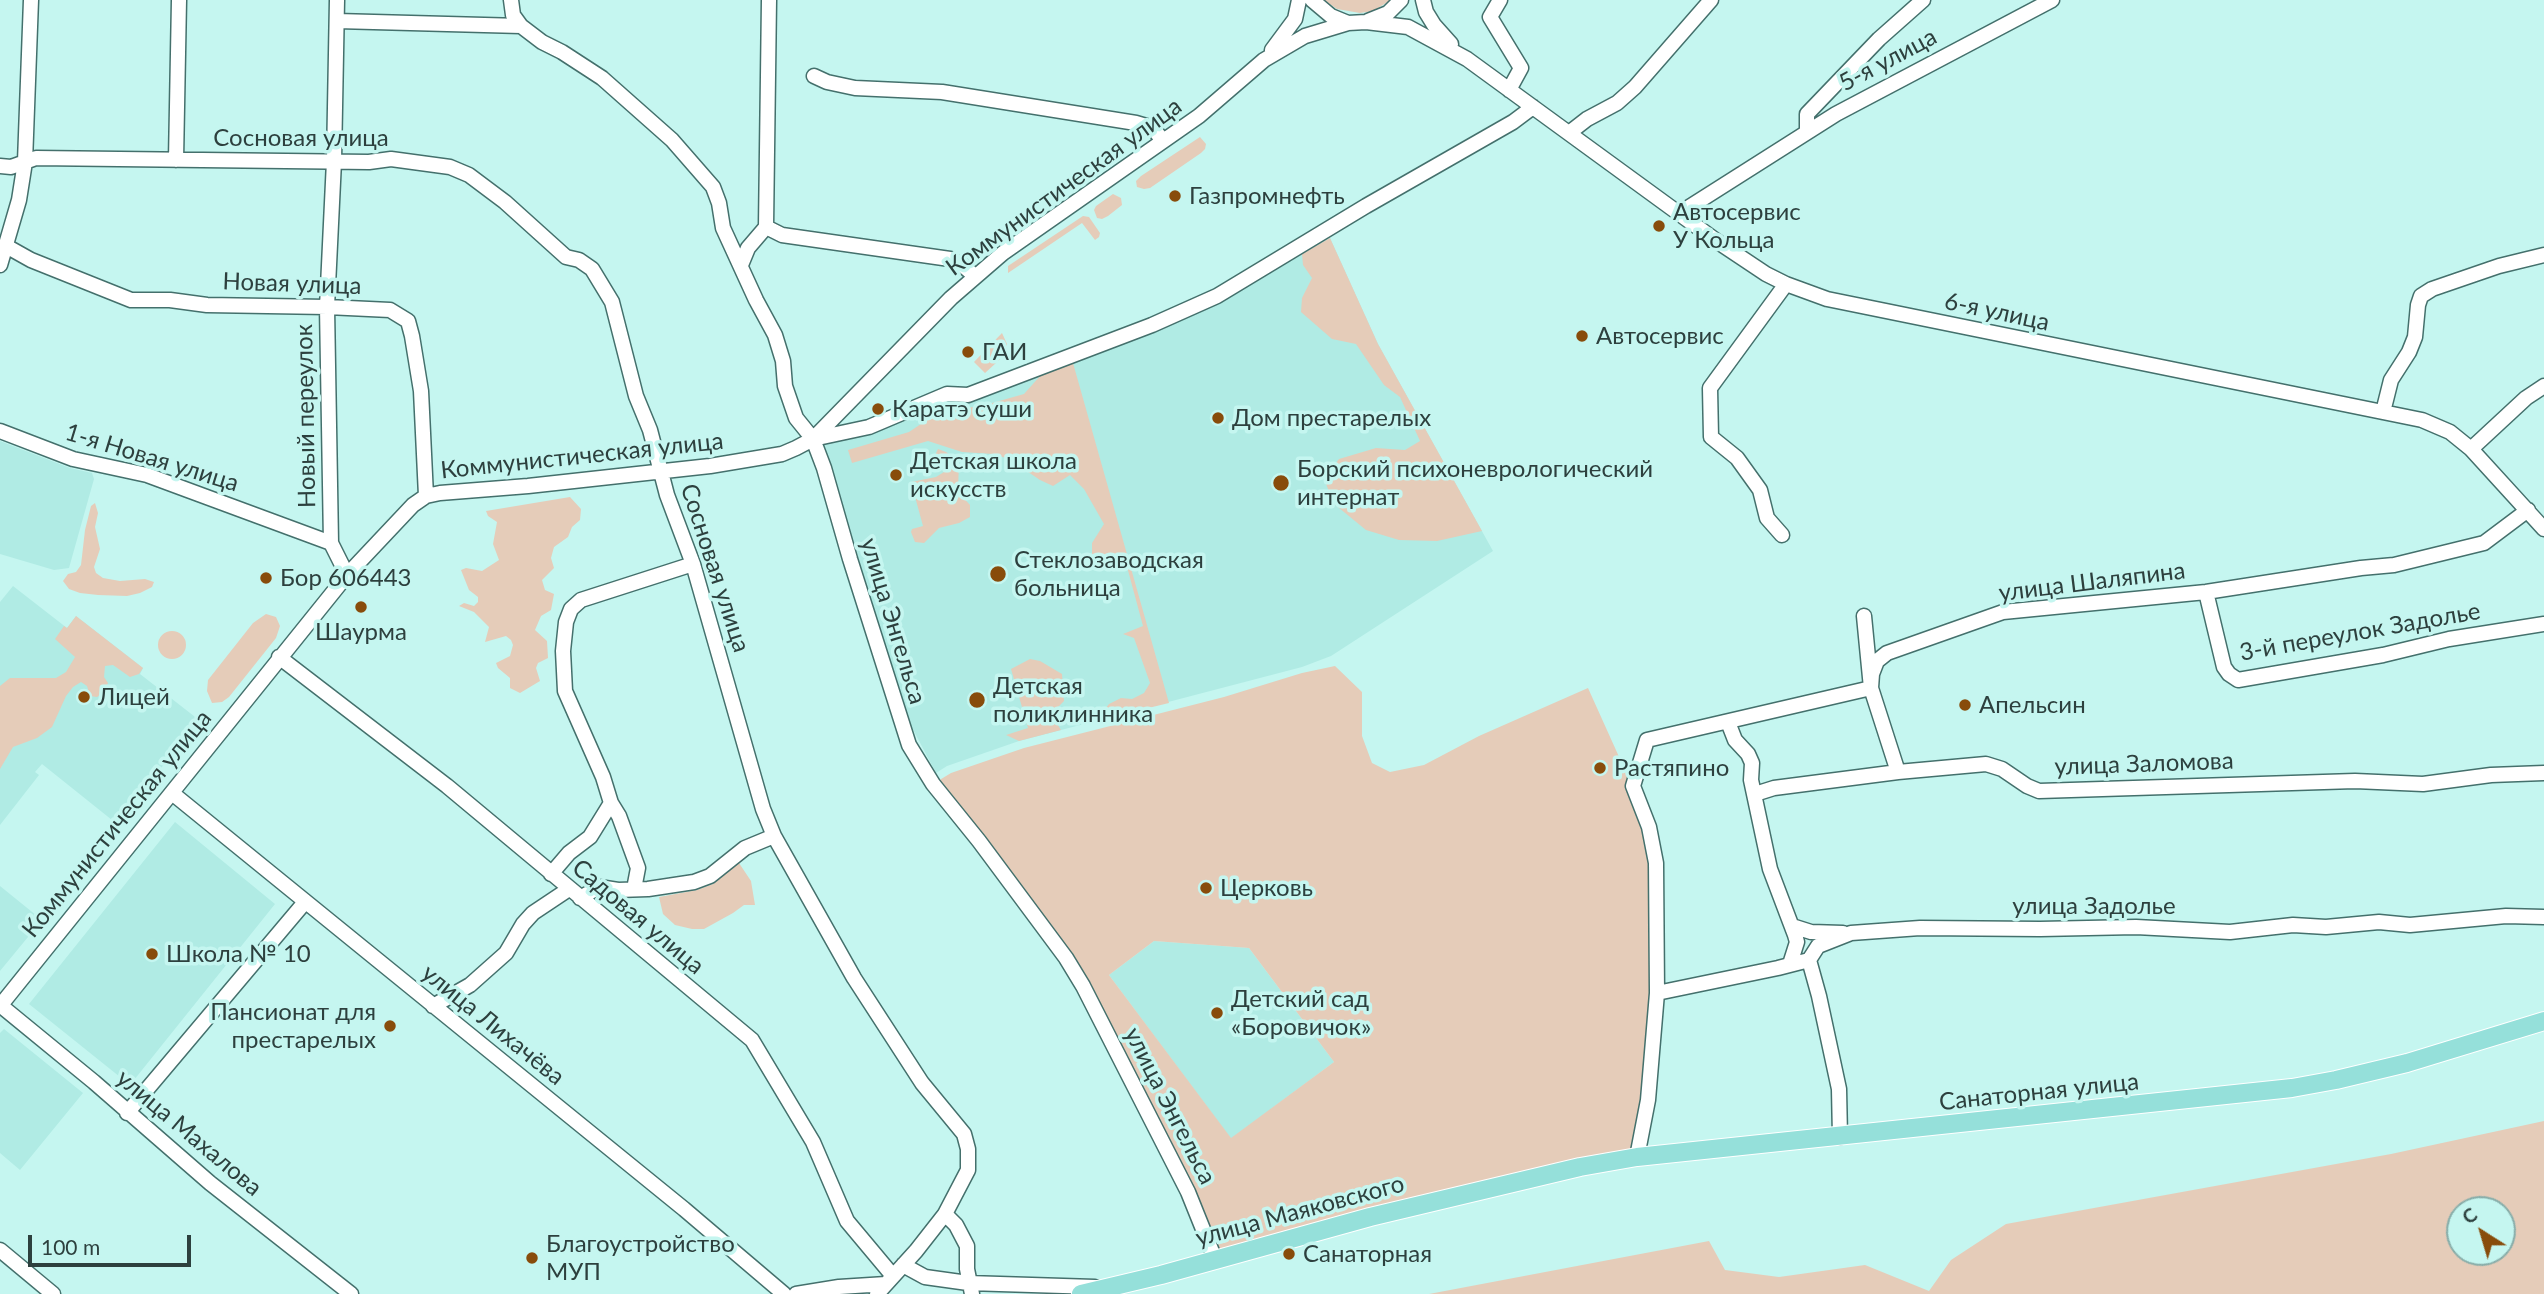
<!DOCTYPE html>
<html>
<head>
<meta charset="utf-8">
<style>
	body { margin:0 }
	#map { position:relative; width:2544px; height:1294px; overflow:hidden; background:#c5f6f0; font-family:Lato,sans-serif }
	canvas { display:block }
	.north { position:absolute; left:2446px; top:1196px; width:70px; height:70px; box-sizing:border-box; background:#c5f6f0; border:2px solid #88ada9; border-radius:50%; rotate:323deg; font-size:19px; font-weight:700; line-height:28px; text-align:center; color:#2d403e }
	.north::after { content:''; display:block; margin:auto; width:24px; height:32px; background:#884c0b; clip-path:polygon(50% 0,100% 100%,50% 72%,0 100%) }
	.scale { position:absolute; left:28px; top:1235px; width:163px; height:32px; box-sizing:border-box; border:4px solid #2d403e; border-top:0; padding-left:9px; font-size:21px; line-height:24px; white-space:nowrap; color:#2d403e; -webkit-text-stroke:5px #c5f6f0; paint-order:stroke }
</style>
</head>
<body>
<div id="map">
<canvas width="2544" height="1294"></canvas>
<div class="north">С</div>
<div class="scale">100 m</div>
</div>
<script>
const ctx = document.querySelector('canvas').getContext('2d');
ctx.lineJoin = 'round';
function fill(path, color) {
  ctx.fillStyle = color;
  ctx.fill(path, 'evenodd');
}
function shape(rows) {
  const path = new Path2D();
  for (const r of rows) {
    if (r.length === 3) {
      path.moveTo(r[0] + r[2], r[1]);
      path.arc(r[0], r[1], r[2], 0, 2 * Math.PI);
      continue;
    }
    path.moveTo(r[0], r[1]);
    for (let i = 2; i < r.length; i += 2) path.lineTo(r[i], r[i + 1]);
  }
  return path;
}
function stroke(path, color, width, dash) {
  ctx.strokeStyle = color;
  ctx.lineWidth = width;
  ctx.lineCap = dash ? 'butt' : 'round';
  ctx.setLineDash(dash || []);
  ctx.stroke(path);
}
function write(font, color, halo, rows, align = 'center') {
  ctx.font = font + ' Lato,sans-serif';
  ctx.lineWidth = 7;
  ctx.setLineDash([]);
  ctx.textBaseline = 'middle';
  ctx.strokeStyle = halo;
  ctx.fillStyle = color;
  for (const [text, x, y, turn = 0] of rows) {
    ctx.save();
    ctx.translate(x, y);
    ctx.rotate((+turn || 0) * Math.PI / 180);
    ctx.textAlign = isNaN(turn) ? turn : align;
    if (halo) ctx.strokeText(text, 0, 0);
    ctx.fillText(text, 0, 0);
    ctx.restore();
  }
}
const built = shape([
	[1330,238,1378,344,1493,551,1331,656,1302,667,1019,741,947,766,936,773,908,720,823,443,871,433,948,401,969,401,1154,331,1221,302],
	[0,441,70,468,92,473,94,479,69,568,54,570,0,554],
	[13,586,67,628,76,616,143,668,140,674,199,720,117,824,42,764,35,772,39,775,0,825,0,602],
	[175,822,275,904,130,1085,29,1004],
	[0,886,42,920,0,971],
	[1154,941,1249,948,1334,1062,1231,1139,1109,975],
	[4,1029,83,1093,20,1170,0,1153,0,1033]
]);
const green = shape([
	[1324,0,1391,0,1373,11,1360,13,1337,9],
	[1200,137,1206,144,1205,149,1201,153,1150,188,1144,189,1137,187,1136,181,1141,176],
	[1113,194,1121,198,1122,205,1108,216,1102,219,1097,218,1094,210,1096,206],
	[1083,216,1089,217,1100,233,1099,237,1095,240,1082,223,1008,273,1008,266],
	[1330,238,1378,344,1482,531,1437,541,1399,540,1366,530,1333,503,1324,478,1339,459,1376,448,1405,450,1420,441,1400,397,1384,385,1356,344,1332,339,1301,312,1302,298,1312,278,1303,265,1302,254],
	[1002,333,1007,344,1007,353,985,373,974,362],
	[1073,363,1169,703,1103,719,1102,713,1109,704,1121,698,1132,699,1144,693,1150,683,1134,638,1123,634,1143,626,1126,563,1106,568,1092,555,1092,543,1104,524,1084,489,1070,475,1053,486,1040,480,1009,459,993,454,962,452,928,441,852,463,848,450,909,432,945,408,978,407,1024,394,1041,375],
	[938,449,946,452,959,461,958,492,970,505,970,517,959,523,939,528,924,543,915,542,911,532,912,529,923,526,911,482,936,477,944,472,940,465,933,459],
	[570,497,581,509,580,520,572,527,568,537,554,547,551,558,554,568,542,580,545,590,554,594,551,610,541,616,535,630,547,641,548,658,538,663,536,668,540,681,520,693,510,688,510,678,498,668,496,663,510,656,513,645,511,640,506,636,485,642,489,627,474,612,459,606,464,603,474,606,478,602,478,597,469,590,461,570,466,568,482,571,499,560,493,544,497,522,488,516,486,511],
	[95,503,98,513,95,527,100,549,94,567,96,573,103,578,120,581,145,579,154,582,152,587,140,593,127,596,98,595,80,593,69,589,63,581,68,574,76,572,81,565,85,530,91,506],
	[266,614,276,617,280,626,276,638,229,697,222,702,212,703,207,691,208,680,253,623],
	[76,616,143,668,139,674,130,677,113,665,105,666,104,677,108,683,104,692,97,697,90,696,87,686,81,682,73,687,66,696,52,727,37,738,13,747,0,769,0,686,10,678,56,678,66,672,75,657,55,639,64,626,67,628],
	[172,645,14],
	[1030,659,1040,661,1062,674,1064,701,1058,707,1054,719,1061,730,1019,741,1006,735,1028,728,1011,669],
	[1335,666,1362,692,1362,736,1372,763,1390,772,1424,765,1479,736,1588,688,1643,810,1658,891,1637,1157,1215,1259,1100,1016,933,784,951,773,1024,748,1224,697,1302,673],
	[1154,941,1249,948,1334,1062,1231,1138,1109,975],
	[739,863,751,881,755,905,744,905,733,913,704,929,692,929,675,925,663,914,659,897,697,890,713,884],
	[2544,1121,2544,1294,1429,1294,1709,1241,1725,1270,1779,1277,1865,1265,1929,1291,1951,1260,2006,1224,2391,1154],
	[2502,1210,2502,1252,2460,1252,2460,1210]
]);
const minor = shape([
	[337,0,334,161,327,307,331,543,347,575],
	[511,0,513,15,521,26,542,42,562,52,602,78,672,140,713,187,719,203,723,228,756,300,775,335,783,361,785,386,796,418,813,439,824,468,850,559,909,745,933,784,979,841,1066,958,1083,986,1188,1192,1215,1259],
	[1312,0,1331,16,1348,23,1366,22,1408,27,1467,59,1718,242,1766,274,1786,284,1827,299,2422,420,2450,432,2471,449,2544,529],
	[1423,0,1426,12,1434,25,1451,44],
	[1500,0,1490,17,1521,68,1509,90],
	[337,21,521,26],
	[1368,21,1388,13,1401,0],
	[1272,50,1295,19,1299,0],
	[814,76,827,82,855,88,942,92,1136,123,1153,128,1163,141],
	[1807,131,1807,114,1879,39,1923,0],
	[1569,133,1587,119,1617,103,1635,87,1711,0],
	[176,160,179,0],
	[0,166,11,167,36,158,369,162,391,159,450,167,469,175,505,202,566,257,579,260,592,269,612,302,636,396,650,430,667,495,693,564,763,809,774,836,854,978,922,1083,964,1134,968,1149,968,1170,945,1214,956,1225,967,1246,967,1269,972,1294],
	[1680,213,1836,114,2052,0],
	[766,227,782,235,950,259,962,265,975,276],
	[6,246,31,260,131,300,170,300,207,305,327,307,390,310,408,321,412,336,421,391,426,496],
	[0,265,19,200,25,162,31,0],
	[741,265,748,248,766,227,769,0],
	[2383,412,2391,380,2409,352,2415,337,2418,305,2421,296,2432,289,2499,266,2544,255],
	[0,431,73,459,147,475,331,543],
	[813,439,869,427,947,394,968,395,1152,325,1217,296,1366,206,1513,122,1533,107],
	[2471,449,2526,398,2544,386],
	[1782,535,1767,518,1760,490,1737,458,1711,437,1710,388,1786,284],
	[2206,592,2224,667,2229,674,2238,680,2383,655,2449,639,2544,624],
	[1864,616,1871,688,1898,772],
	[279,657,447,786,752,1040,813,1142,847,1221,893,1276],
	[1728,722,1735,740,1748,754,1752,763,1751,780,1770,869,1795,935,1797,942,1790,964],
	[172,793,684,1209,784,1294],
	[1755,794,1774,788,1898,772,1986,764,2002,769,2027,786,2039,791,2355,781,2423,784,2491,775,2544,773],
	[551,874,569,853,590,837,611,803],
	[634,889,638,868,619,816,611,803,603,777,565,691,563,651,566,622,571,609,581,600,693,564],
	[580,898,599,887,618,890,648,889,694,882,710,876,745,848,774,836],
	[1792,926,1811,932,1843,933],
	[1809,960,1819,996,1839,1089,1840,1137],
	[1657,993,1778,968,1809,960,1818,946,1851,933,1920,928,2040,929,2136,927,2230,932,2293,925,2326,927,2379,922,2410,925,2506,916,2544,917],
	[0,1005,94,1082,210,1183,351,1294],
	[0,1006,347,575,413,505,426,496,440,493,528,486,710,466,782,454,796,448,813,439,951,298,1003,253,1199,116,1264,60,1305,36,1348,23],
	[433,1006,470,985,506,953,523,924,533,913,569,889],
	[127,1113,305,902],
	[1637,1157,1648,1100,1657,993,1656,863,1649,827,1633,786,1647,740,1871,688,1872,674,1877,661,1887,653,2003,612,2206,592,2361,568,2394,565,2484,543,2528,510],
	[0,1250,53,1294],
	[903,1265,925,1277,968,1283,1095,1287],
	[796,1294,839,1287,886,1284],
	[877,1294,916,1251,945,1214]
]);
const major = shape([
	[1081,1294,1161,1275,1370,1217,1580,1167,1637,1157,2292,1088,2336,1080,2407,1063,2544,1021]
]);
const markers = [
	[1175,196,7,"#884c0b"],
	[1659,226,7,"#884c0b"],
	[1582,336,7,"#884c0b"],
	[968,352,7,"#884c0b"],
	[878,409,7,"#884c0b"],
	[1218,418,7,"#884c0b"],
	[896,475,7,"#884c0b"],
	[1281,483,9,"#884c0b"],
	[998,574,9,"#884c0b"],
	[266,578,7,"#884c0b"],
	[361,607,7,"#884c0b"],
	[84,697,7,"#884c0b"],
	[977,700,9,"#884c0b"],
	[1965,705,7,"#884c0b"],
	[1600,768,7,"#884c0b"],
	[1206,888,7,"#884c0b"],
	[152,954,7,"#884c0b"],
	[1217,1013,7,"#884c0b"],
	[390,1026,7,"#884c0b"],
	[1289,1254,7,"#884c0b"],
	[532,1258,7,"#884c0b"]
];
const streetNames = [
	["5-я улица",1888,60,-28],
	["Сосновая улица",301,138],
	["Коммунистическая улица",1064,187,-36],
	["Новая улица",292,284,2],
	["6-я улица",1997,312,12],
	["Новый переулок",306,416,-91],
	["Коммунистическая улица",582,456,-6],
	["1-я Новая улица",152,458,17],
	["Сосновая улица",715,568,72],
	["улица Шаляпина",2092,582,-7],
	["улица Энгельса",893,621,73],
	["3-й переулок Задолье",2360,632,-10],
	["улица Заломова",2144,764,-2],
	["Коммунистическая улица",117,824,-51],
	["улица Задолье",2094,906],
	["Садовая улица",638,917,40],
	["улица Лихачёва",493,1025,39],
	["Санаторная улица",2039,1092,-6],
	["улица Энгельса",1170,1106,63],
	["улица Махалова",189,1133,40],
	["улица Маяковского",1300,1211,-15]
];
const poiNames = [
	["Газпромнефть",1189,196],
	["Автосервис",1673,212],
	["У Кольца",1673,240],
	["Автосервис",1596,336],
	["ГАИ",982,352],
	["Каратэ суши",892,409],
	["Дом престарелых",1232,418],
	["Детская школа",910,461],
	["искусств",910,489],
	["Борский психоневрологический",1297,469],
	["интернат",1297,497],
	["Стеклозаводская",1014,560],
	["больница",1014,588],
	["Бор 606443",280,578],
	["Шаурма",361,632,"center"],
	["Детская",993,686],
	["поликлинника",993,714],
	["Лицей",98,697],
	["Апельсин",1979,705],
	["Растяпино",1614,768],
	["Церковь",1220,888],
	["Школа № 10",166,954],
	["Детский сад",1231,999],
	["«Боровичок»",1231,1027],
	["Пансионат для",376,1012,"right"],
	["престарелых",376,1040,"right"],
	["Благоустройство",546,1244],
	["МУП",546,1272],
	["Санаторная",1303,1254]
];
fill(built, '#b0ebe4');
fill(green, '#e5ccb9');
stroke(minor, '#44706c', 17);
stroke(major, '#fff', 20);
stroke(minor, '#fff', 14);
stroke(major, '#95e0da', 18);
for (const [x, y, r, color] of markers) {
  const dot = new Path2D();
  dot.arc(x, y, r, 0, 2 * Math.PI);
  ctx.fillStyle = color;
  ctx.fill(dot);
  stroke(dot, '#c5f6f0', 2.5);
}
write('24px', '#2d403e', '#c5f6f0', streetNames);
write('24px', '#2d403e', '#c5f6f0', poiNames, 'left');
</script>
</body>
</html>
